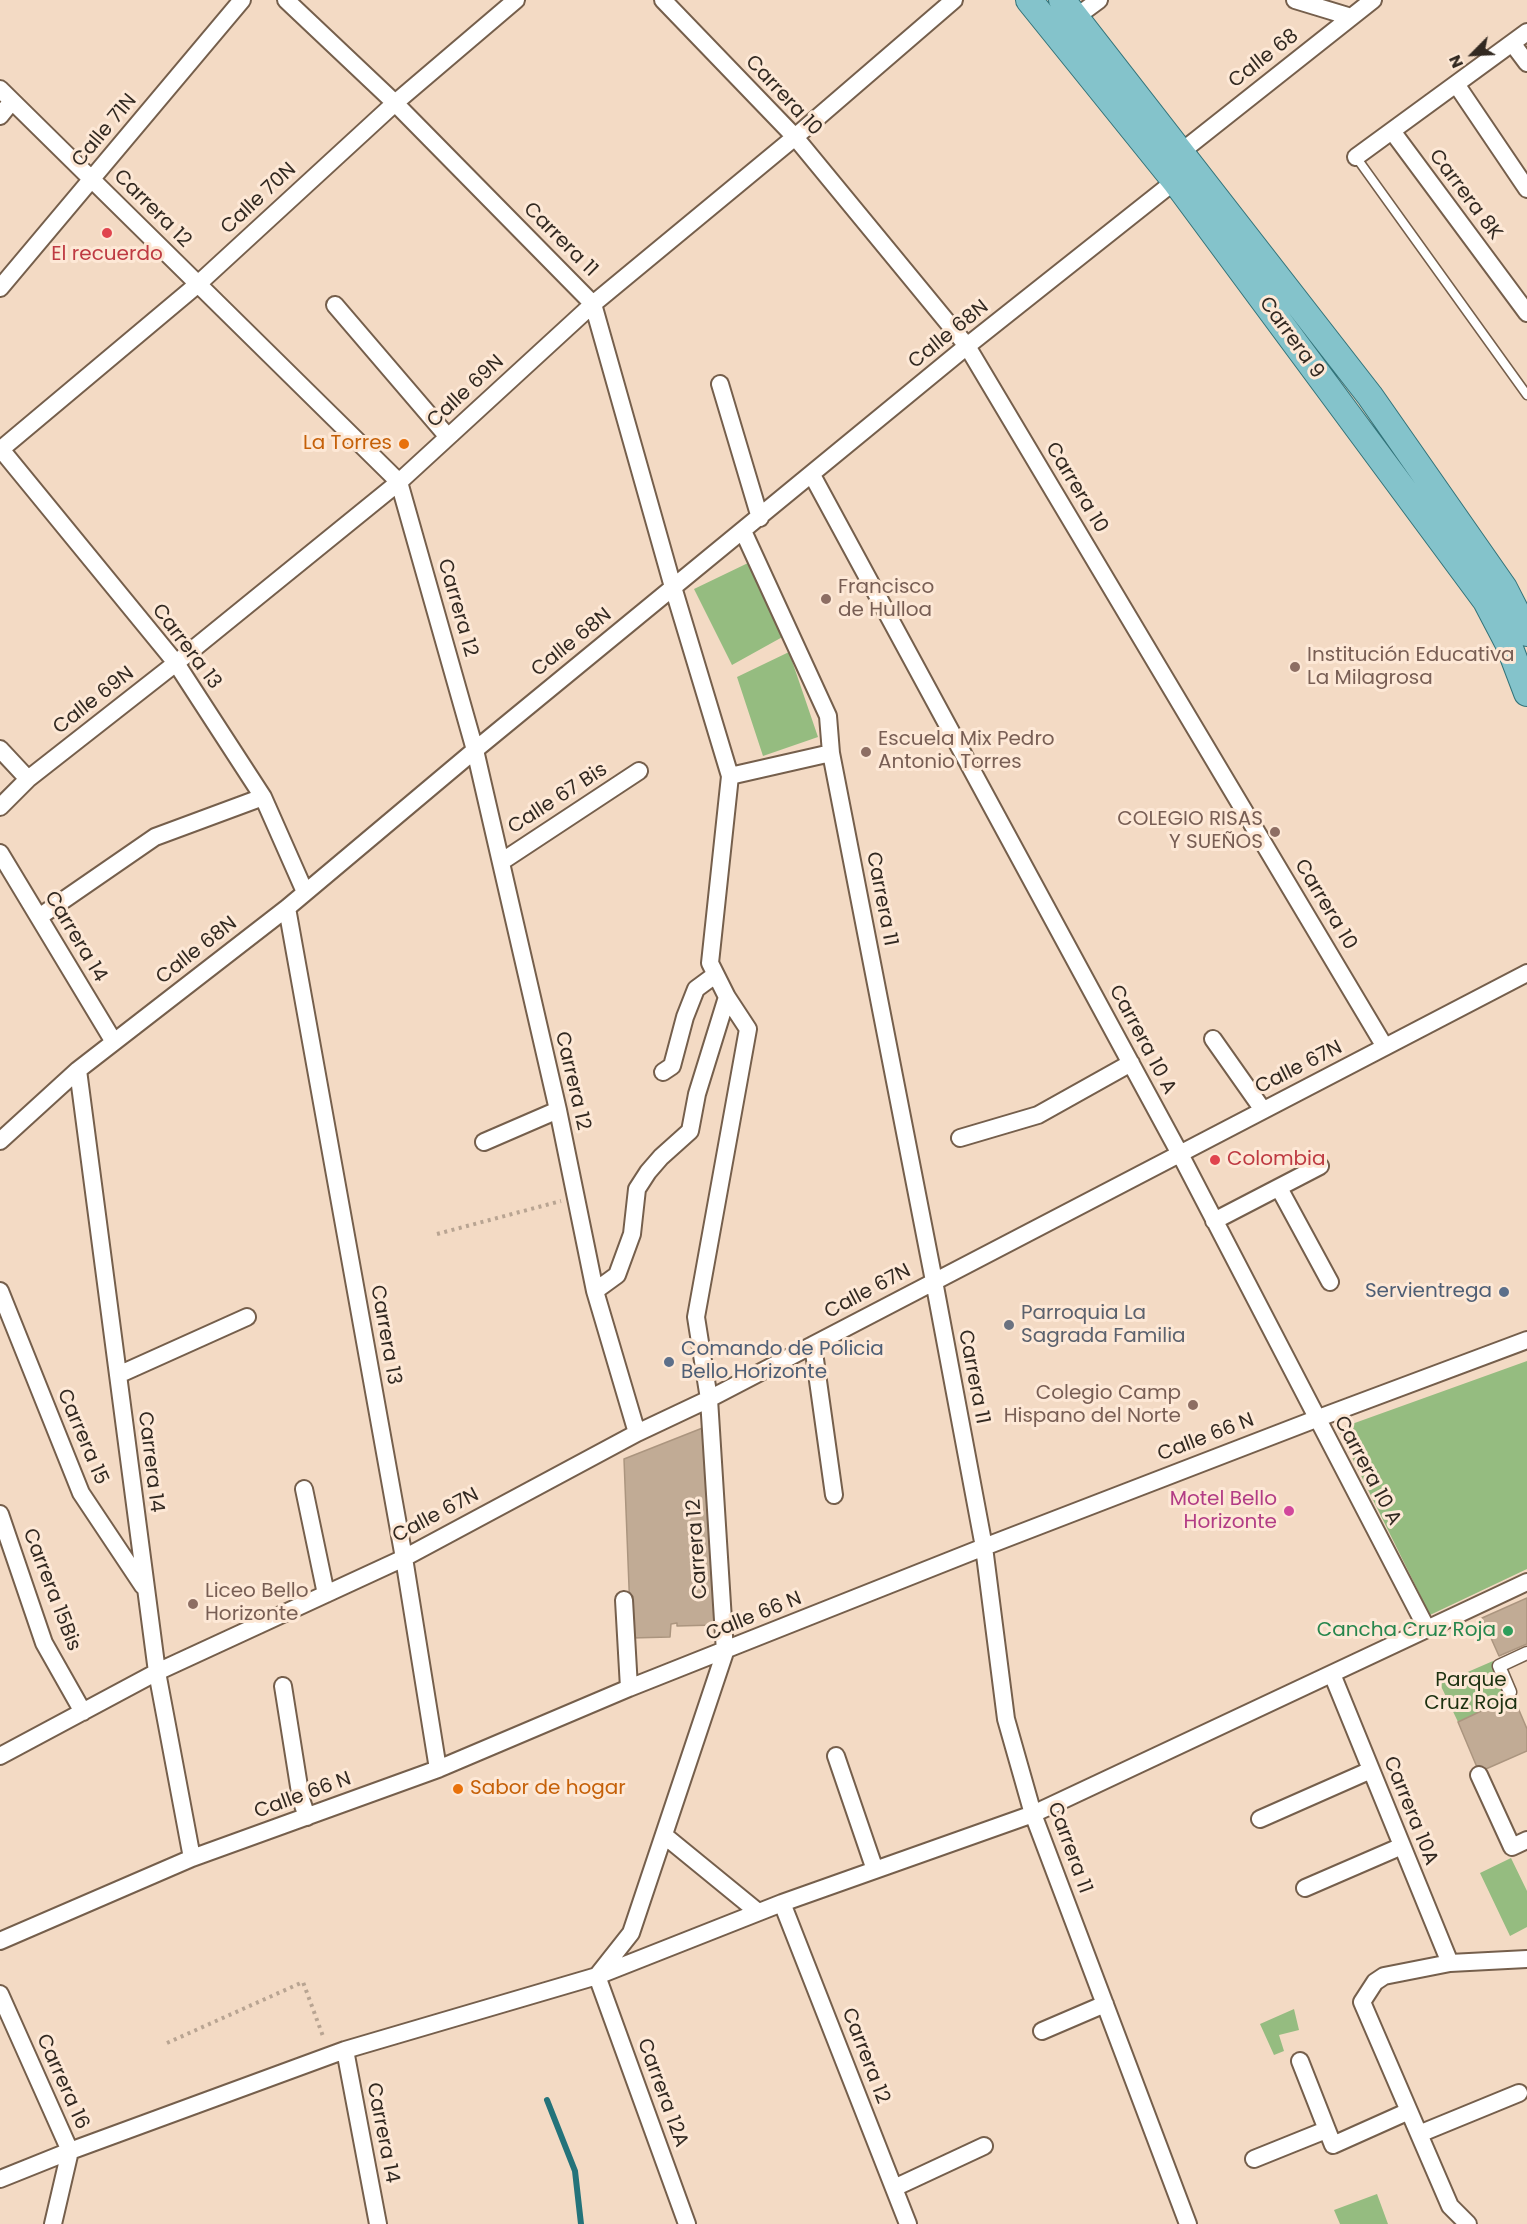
<!DOCTYPE html>
<html>
<head>
<meta charset="utf-8">
<style>
	body { margin:0 }
	#map { position:relative; width:1527px; height:2224px; overflow:hidden; background:#f3dac4; font-family:Poppins,sans-serif }
	canvas { display:block }
	.north { position:absolute; left:1443px; top:24px; width:60px; height:60px; -webkit-text-stroke:4px #fde8d6; paint-order:stroke; rotate:246deg; font-size:16px; font-weight:700; line-height:24px; text-align:center; color:#322921 }
	.north::after { content:''; display:block; margin:auto; width:21px; height:27px; background:#322921; clip-path:polygon(50% 0,100% 100%,50% 72%,0 100%) }
</style>
</head>
<body>
<div id="map">
<canvas width="1527" height="2224"></canvas>
<div class="north">N</div>
</div>
<script>
const ctx = document.querySelector('canvas').getContext('2d');
ctx.lineJoin = 'round';
function fill(path, color) {
  ctx.fillStyle = color;
  ctx.fill(path, 'evenodd');
}
function shape(rows) {
  const path = new Path2D();
  for (const r of rows) {
    path.moveTo(r[0], r[1]);
    for (let i = 2; i < r.length; i += 2) path.lineTo(r[i], r[i + 1]);
  }
  return path;
}
function stroke(path, color, width, dash) {
  ctx.strokeStyle = color;
  ctx.lineWidth = width;
  ctx.lineCap = dash ? 'butt' : 'round';
  ctx.setLineDash(dash || []);
  ctx.stroke(path);
}
function write(font, color, halo, rows, align = 'center') {
  ctx.font = font + ' Poppins,sans-serif';
  ctx.lineWidth = 6;
  ctx.setLineDash([]);
  ctx.textBaseline = 'middle';
  ctx.strokeStyle = halo;
  ctx.fillStyle = color;
  for (const [text, x, y, turn = 0] of rows) {
    ctx.save();
    ctx.translate(x, y);
    ctx.rotate((+turn || 0) * Math.PI / 180);
    ctx.textAlign = isNaN(turn) ? turn : align;
    if (halo) ctx.strokeText(text, 0, 0);
    ctx.fillText(text, 0, 0);
    ctx.restore();
  }
}
const green = shape([
	[748,563,786,635,732,665,694,589],
	[789,652,818,737,763,756,737,677],
	[1527,1361,1527,1569,1430,1615,1338,1429],
	[1493,1661,1509,1698,1458,1722,1440,1684],
	[1511,1858,1527,1891,1527,1927,1510,1936,1480,1873],
	[1294,2009,1299,2030,1279,2035,1284,2051,1274,2055,1260,2024],
	[1377,2194,1388,2224,1340,2224,1334,2210]
]);
const stream = shape([
	[547,2100,575,2171,581,2224]
]);
const building = shape([
	[705,1427,714,1485,715,1625,677,1626,677,1623,671,1624,670,1637,631,1638,624,1459,705,1427],
	[1527,1598,1527,1644,1499,1656,1482,1618,1527,1598],
	[1513,1696,1527,1729,1527,1751,1479,1772,1458,1722,1513,1696]
]);
const path = shape([
	[437,1234,561,1201],
	[167,2043,303,1982,324,2039]
]);
const service = shape([
	[1356,157,1527,395]
]);
const pedestrian = shape([
	[1510,1692,1499,1666,1527,1653]
]);
const minor = shape([
	[286,0,395,103,593,304,673,587,730,776,710,963,727,997,748,1029,696,1317,709,1399,725,1652,631,1933,597,1976,687,2224],
	[663,0,795,137,967,346,1385,1047],
	[1295,0,1351,17],
	[1076,17,1099,0],
	[1512,43,1527,63],
	[1456,84,1527,189],
	[0,89,399,482,475,750,558,1110,595,1291,637,1433],
	[0,116,12,101],
	[1392,131,1527,313],
	[1181,152,1373,0],
	[1356,157,1527,32],
	[0,288,242,0],
	[335,305,448,437],
	[720,384,760,518],
	[0,448,176,663,263,797,305,892],
	[0,450,198,284,395,103,516,0],
	[812,475,1180,1154,1427,1629],
	[743,531,828,716,831,753,934,1281,984,1547,1006,1719,1033,1814,1188,2224],
	[0,749,28,779],
	[730,776,831,753],
	[0,807,28,779,176,663,399,482,593,304,795,137,954,0],
	[0,853,114,1042],
	[501,862,639,771],
	[287,908,404,1558,438,1769],
	[39,917,155,837,263,797],
	[1213,1039,1263,1110],
	[78,1070,157,1672,192,1858],
	[663,1072,672,1066,685,1017,696,989,715,975],
	[960,1138,1038,1115,1131,1063],
	[0,1141,78,1070,287,908,475,750,967,346,1175,181],
	[484,1142,558,1110],
	[1279,1188,1330,1282],
	[1214,1221,1320,1166],
	[0,1291,81,1493,143,1586],
	[595,1291,617,1275,632,1234,637,1189,648,1172,661,1157,690,1131,697,1094,727,997],
	[813,1345,834,1495],
	[118,1375,247,1317],
	[304,1489,326,1594],
	[0,1514,44,1643,83,1712],
	[624,1600,629,1688],
	[1332,1674,1450,1963],
	[283,1686,301,1799,307,1817],
	[0,1756,157,1672,404,1558,637,1433,709,1399,1527,973],
	[836,1756,875,1870],
	[1479,1775,1512,1847,1527,1840],
	[1260,1819,1371,1770],
	[665,1836,758,1912],
	[1305,1888,1402,1846],
	[782,1903,908,2224],
	[0,1941,192,1858,438,1769,629,1688,984,1547,1316,1419,1527,1340],
	[0,1994,70,2151,53,2224],
	[1042,2031,1105,2004],
	[345,2050,378,2224],
	[1300,2061,1333,2145,1409,2111],
	[1419,2134,1519,2093],
	[1254,2159,1326,2130],
	[0,2179,70,2151,345,2050,597,1976,782,1903,1033,1814,1527,1582],
	[894,2188,984,2146],
	[1468,2224,1450,2206,1362,2002,1375,1982,1384,1976,1450,1963,1527,1959]
]);
const primary = shape([
	[1029,0,1175,181,1486,601,1508,643,1527,693],
	[1062,0,1370,396,1504,588,1527,633]
]);
const markers = [
	[107,233,6,"#e0444e"],
	[404,444,6,"#e8710a"],
	[826,599,6,"#8d6e63"],
	[1295,667,6,"#8d6e63"],
	[866,752,6,"#8d6e63"],
	[1275,832,6,"#8d6e63"],
	[1215,1160,6,"#e0444e"],
	[1504,1292,6,"#5c6f8a"],
	[1009,1325,6,"#6b7280"],
	[669,1362,6,"#5c6f8a"],
	[1193,1405,6,"#8d6e63"],
	[1289,1511,6,"#d1479c"],
	[193,1604,6,"#8d6e63"],
	[1508,1631,6,"#2e9e5b"],
	[458,1789,6,"#e8710a"]
];
const streetNames = [
	["Calle 68",1264,59,-38],
	["Carrera 10",783,96,47],
	["Calle 71N",105,131,-50],
	["Carrera 8K",1465,195,53],
	["Calle 70N",259,199,-43],
	["Carrera 12",152,209,45],
	["Carrera 11",560,240,45],
	["Calle 68N",949,335,-39],
	["Carrera 9",1291,338,54],
	["Calle 69N",466,392,-43],
	["Carrera 10",1076,488,59],
	["Carrera 12",457,608,74],
	["Calle 68N",572,643,-39],
	["Carrera 13",186,647,53],
	["Calle 69N",94,701,-38],
	["Calle 67 Bis",558,799,-33],
	["Carrera 11",881,899,79],
	["Carrera 10",1325,905,59],
	["Carrera 14",75,937,59],
	["Calle 68N",197,951,-38],
	["Carrera 10 A",1142,1040,62],
	["Calle 67N",1299,1068,-27],
	["Carrera 12",572,1081,77],
	["Calle 67N",868,1292,-28],
	["Carrera 13",385,1335,80],
	["Carrera 11",973,1377,79],
	["Carrera 15",82,1437,67],
	["Calle 66 N",1206,1438,-21],
	["Carrera 14",150,1462,83],
	["Carrera 10 A",1367,1471,62],
	["Calle 67N",436,1516,-28],
	["Carrera 12",698,1549,-94],
	["Carrera 15Bis",51,1590,69],
	["Calle 66 N",754,1617,-22],
	["Calle 66 N",303,1796,-20],
	["Carrera 10A",1410,1811,68],
	["Carrera 11",1069,1848,70],
	["Carrera 12",865,2056,69],
	["Carrera 16",62,2082,66],
	["Carrera 12A",662,2093,70],
	["Carrera 14",382,2133,79]
];
const healthNames = [
	["El recuerdo",107,255],
	["Colombia",1227,1160,"left"]
];
const foodNames = [
	["La Torres",392,444],
	["Sabor de hogar",470,1789,"left"]
];
const educationNames = [
	["Francisco",838,588],
	["de Hulloa",838,611],
	["Institución Educativa",1307,656],
	["La Milagrosa",1307,679],
	["Escuela Mix Pedro",878,740],
	["Antonio Torres",878,763],
	["COLEGIO RISAS",1263,820,"right"],
	["Y SUEÑOS",1263,843,"right"],
	["Colegio Camp",1181,1394,"right"],
	["Hispano del Norte",1181,1417,"right"],
	["Liceo Bello",205,1592],
	["Horizonte",205,1615]
];
const serviceNames = [
	["Servientrega",1492,1292],
	["Comando de Policia",681,1350,"left"],
	["Bello Horizonte",681,1373,"left"]
];
const worshipNames = [
	["Parroquia La",1021,1314],
	["Sagrada Familia",1021,1337]
];
const hotelNames = [
	["Motel Bello",1277,1500],
	["Horizonte",1277,1523]
];
const leisureNames = [
	["Cancha Cruz Roja",1496,1631]
];
const parkNames = [
	["Parque",1471,1681],
	["Cruz Roja",1471,1704]
];
fill(green, '#95bc80');
stroke(stream, '#24737a', 6);
fill(building, '#c1ab95');
stroke(building, '#ab957f', 1.5);
stroke(service, '#755f4c', 11);
stroke(pedestrian, '#755f4c', 15);
stroke(minor, '#755f4c', 20);
stroke(primary, '#327379', 28);
stroke(path, '#b8a492', 4, [3, 4.5]);
stroke(service, '#fff', 8);
stroke(pedestrian, '#fff', 12);
stroke(minor, '#fff', 16);
stroke(primary, '#84c3cb', 26);
for (const [x, y, r, color] of markers) {
  const dot = new Path2D();
  dot.arc(x, y, r, 0, 2 * Math.PI);
  ctx.fillStyle = color;
  ctx.fill(dot);
  stroke(dot, '#fde8d6', 2);
}
write('20px', '#322921', '#fde8d6', streetNames);
write('20px', '#be3a42', '#fde8d6', healthNames);
write('20px', '#c56008', '#fde8d6', foodNames, 'right');
write('20px', '#785e54', '#fde8d6', educationNames, 'left');
write('20px', '#4e5e75', '#fde8d6', serviceNames, 'right');
write('20px', '#5b616d', '#fde8d6', worshipNames, 'left');
write('20px', '#b23c85', '#fde8d6', hotelNames, 'right');
write('20px', '#27864d', '#fde8d6', leisureNames, 'right');
write('20px', '#1d3211', '#fde8d6', parkNames);
</script>
</body>
</html>
